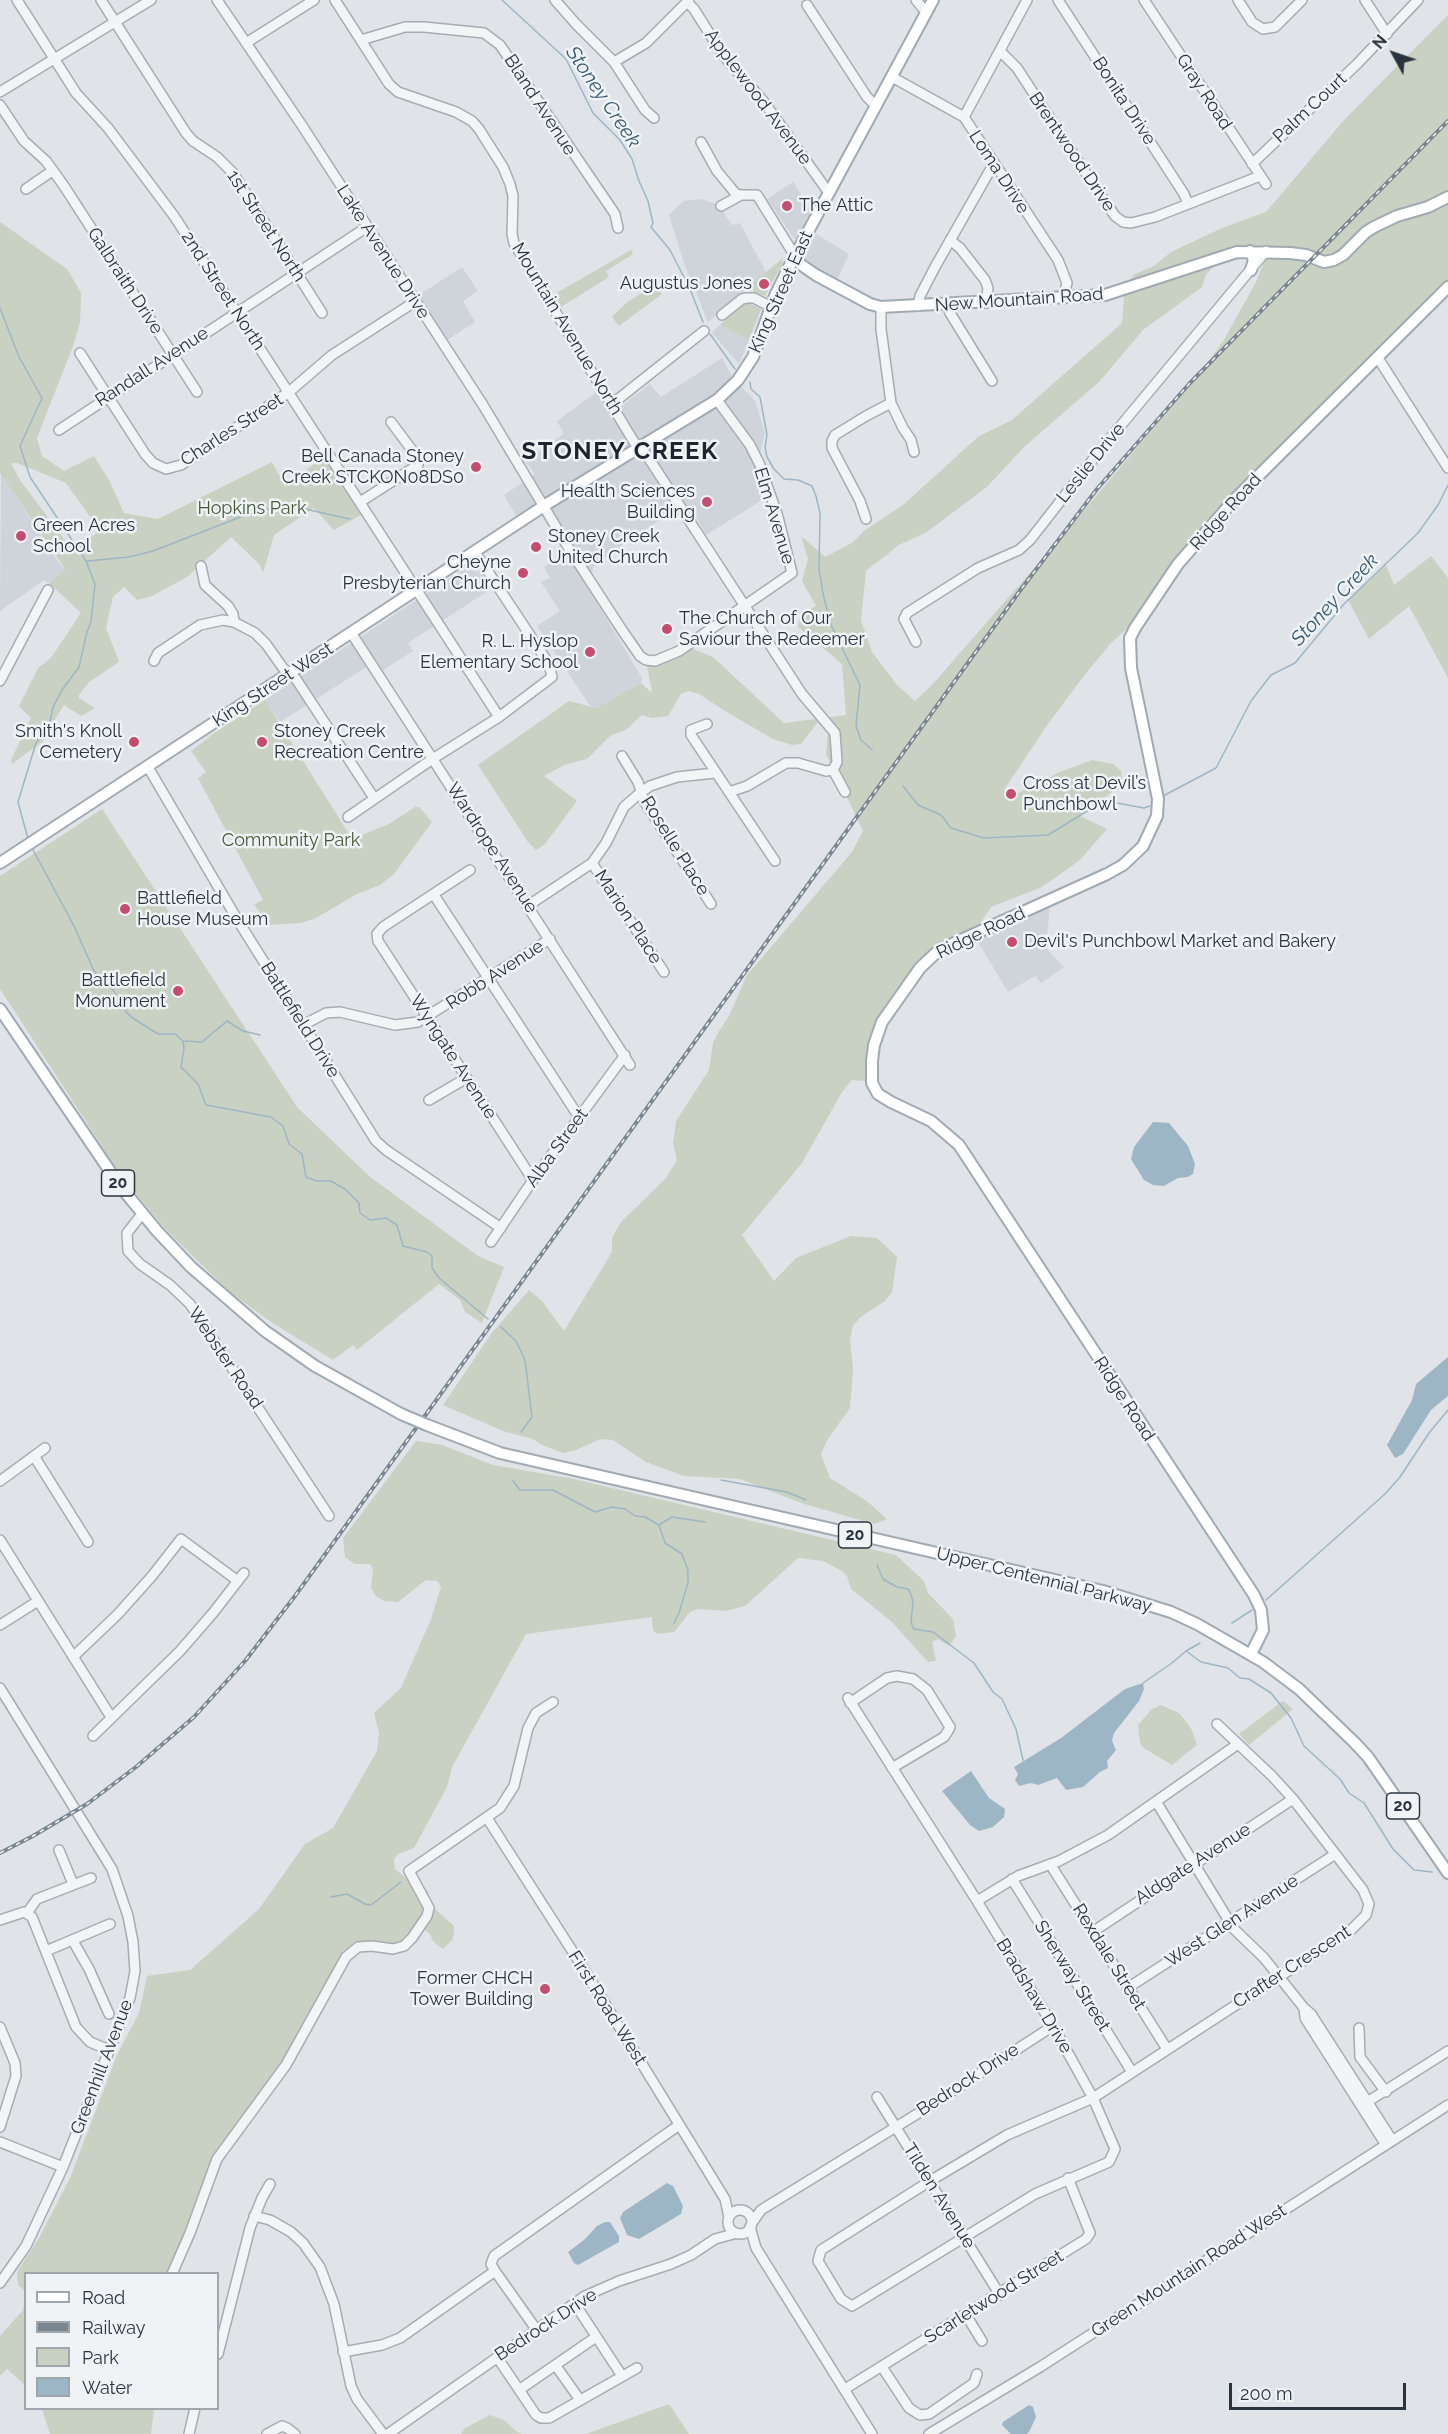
<!DOCTYPE html>
<html>
<head>
<meta charset="utf-8">
<style>
	body { margin:0 }
	#map { position:relative; width:1448px; height:2434px; overflow:hidden; background:#e0e4e8; font-family:Raleway,sans-serif }
	canvas { display:block }
	.legend { position:absolute; left:24px; top:2272px; width:195px; height:138px; box-sizing:border-box; background:#eff3f6; border:2px solid #a0a7ac; margin:0; padding:8px 10px; list-style:none; font-size:18px; color:#2a343e }
	.legend li { display:flex; align-items:center; gap:12px; height:30px }
	.legend b { width:30px; border:2px solid #a0a7ac }
	.north { position:absolute; left:1364px; top:24px; width:60px; height:60px; -webkit-text-stroke:4px #eff3f6; paint-order:stroke; rotate:310deg; font-size:16px; font-weight:700; line-height:24px; text-align:center; color:#2a343e }
	.north::after { content:''; display:block; margin:auto; width:21px; height:27px; background:#2a343e; clip-path:polygon(50% 0,100% 100%,50% 72%,0 100%) }
	.scale { position:absolute; left:1229px; top:2383px; width:177px; height:27px; box-sizing:border-box; border:3px solid #2a343e; border-top:0; padding-left:8px; font-size:18px; line-height:21px; white-space:nowrap; color:#2a343e; -webkit-text-stroke:4px #eff3f6; paint-order:stroke }
</style>
</head>
<body>
<div id="map">
<canvas width="1448" height="2434"></canvas>
<ul class="legend">
<li><b style="height:8px;background:#fff"></b>Road</li>
<li><b style="height:8px;background:#7a8690"></b>Railway</li>
<li><b style="height:16px;background:#c8d1c2"></b>Park</li>
<li><b style="height:16px;background:#9db6c5"></b>Water</li>
</ul>
<div class="north">N</div>
<div class="scale">200 m</div>
</div>
<script>
const ctx = document.querySelector('canvas').getContext('2d');
ctx.lineJoin = 'round';
function fill(path, color) {
  ctx.fillStyle = color;
  ctx.fill(path, 'evenodd');
}
function shape(rows) {
  const path = new Path2D();
  for (const r of rows) {
    if (r.length === 3) {
      path.moveTo(r[0] + r[2], r[1]);
      path.arc(r[0], r[1], r[2], 0, 2 * Math.PI);
      continue;
    }
    path.moveTo(r[0], r[1]);
    for (let i = 2; i < r.length; i += 2) path.lineTo(r[i], r[i + 1]);
  }
  return path;
}
function stroke(path, color, width, dash) {
  ctx.strokeStyle = color;
  ctx.lineWidth = width;
  ctx.lineCap = dash ? 'butt' : 'round';
  ctx.setLineDash(dash || []);
  ctx.stroke(path);
}
function write(font, color, halo, rows, align = 'center') {
  ctx.font = font + ' Raleway,sans-serif';
  ctx.lineWidth = 5;
  ctx.setLineDash([]);
  ctx.textBaseline = 'middle';
  ctx.strokeStyle = halo;
  ctx.fillStyle = color;
  for (const [text, x, y, turn = 0] of rows) {
    ctx.save();
    ctx.translate(x, y);
    ctx.rotate((+turn || 0) * Math.PI / 180);
    ctx.textAlign = isNaN(turn) ? turn : align;
    if (halo) ctx.strokeText(text, 0, 0);
    ctx.fillText(text, 0, 0);
    ctx.restore();
  }
}
const built = shape([
	[793,182,811,211,795,240,767,199],
	[701,199,719,205,732,225,740,223,766,272,708,322,684,263,669,215,684,201],
	[816,234,849,254,837,280,806,264,804,256],
	[462,267,478,291,463,301,475,322,447,340,419,295],
	[720,325,749,340,739,364,712,333],
	[722,358,733,378,755,401,765,433,760,453,775,492,706,535,697,518,686,524,677,509,619,547,593,568,590,591,642,678,641,683,596,708,590,706,537,626,560,611,541,582,550,578,544,567,564,552,535,505,517,517,504,495,535,474,525,461,564,434,557,421,598,391,620,407,650,384,661,397],
	[1,474,59,563,65,569,49,583,44,580,0,611],
	[474,562,491,589,408,643,413,651,374,676,368,666,280,722,265,700],
	[1050,904,1046,948,1064,967,1041,983,1035,976,1008,992,975,937]
]);
const green = shape([
	[1448,15,1448,287,1220,512,1142,615,1110,644,1083,677,1048,724,1004,790,1016,794,1060,772,1092,760,1113,764,1121,771,1123,784,1100,801,1085,807,1080,816,1107,829,1080,860,1042,887,991,907,977,928,933,950,871,1038,865,1081,852,1080,842,1092,802,1163,742,1235,774,1281,796,1258,851,1236,877,1238,897,1257,892,1292,885,1301,862,1316,853,1325,850,1340,853,1369,850,1408,828,1439,821,1454,830,1478,868,1502,887,1519,874,1524,801,1503,740,1479,684,1476,646,1462,613,1440,600,1439,576,1450,563,1453,542,1445,533,1439,503,1431,443,1405,491,1334,529,1290,542,1301,564,1331,612,1252,612,1238,621,1222,666,1178,677,1160,673,1143,676,1121,709,1070,713,1043,719,1031,729,1016,747,975,852,852,863,831,826,754,828,732,818,722,801,744,792,745,773,739,725,711,699,694,689,691,681,694,668,716,652,718,642,715,626,730,611,735,587,759,564,765,544,776,577,801,545,844,536,850,528,842,478,765,569,701,596,708,641,683,652,693,647,665,681,644,713,657,784,723,846,715,842,664,798,627,801,614,816,606,802,581,808,559,801,536,825,557,852,543,864,531,903,505,979,436,1012,420,1122,323,1124,295,1133,275,1154,266,1171,252,1222,228,1266,212,1345,119],
	[1241,245,1261,253,1265,260,1256,282,1224,340,1202,370,1071,526,932,685,915,701,898,686,872,652,861,620,866,571,899,545,927,532,987,487,1023,448,1100,381,1143,330,1202,287,1206,275,1231,246],
	[0,222,67,269,81,293,80,323,73,346,37,438,42,456,64,471,94,456,110,482,124,513,158,519,272,462,285,486,326,455,361,515,334,530,314,508,274,535,263,573,259,564,231,537,187,577,152,596,137,600,124,587,113,597,106,628,119,662,88,683,79,695,79,698,95,708,81,716,64,705,54,721,51,735,12,764,11,760,31,718,19,706,38,668,51,658,81,613,49,583,65,569,0,473],
	[11,463,17,463,66,483,93,521,97,533,82,543,72,545,67,543,20,480],
	[631,250,633,254,606,271,609,277,561,307,553,295],
	[783,258,782,264,765,296,756,293,749,286],
	[653,286,662,294,619,326,612,317,626,303],
	[747,302,761,309,749,340,720,325],
	[1431,556,1448,578,1448,678,1409,606,1369,639,1348,600,1386,565,1394,585],
	[265,700,352,839,389,824,415,807,419,807,432,822,394,874,380,885,357,894,314,919,301,923,269,925,254,904,263,900,198,778,206,772,191,751,213,734],
	[102,809,297,1107,369,1176,478,1256,504,1267,482,1323,465,1312,460,1300,439,1284,357,1350,353,1345,333,1360,274,1324,231,1293,168,1232,122,1177,0,989,0,876],
	[416,1441,442,1445,493,1465,574,1479,896,1555,924,1581,928,1593,953,1619,956,1636,949,1646,938,1639,932,1642,936,1661,928,1662,891,1621,851,1589,847,1576,842,1571,823,1561,798,1558,745,1606,726,1611,698,1609,690,1612,674,1632,657,1634,653,1630,652,1617,526,1634,452,1767,447,1787,414,1848,398,1854,394,1859,395,1869,406,1878,422,1885,427,1890,434,1908,454,1926,454,1934,452,1940,443,1949,433,1941,430,1934,424,1929,394,1945,385,1946,365,1941,354,1942,341,1957,329,1984,253,2114,214,2169,172,2273,26,2274,25,2291,18,2285,17,2272,39,2238,70,2178,117,2055,139,2013,147,1976,190,1970,259,1909,305,1844,333,1828,377,1751,379,1733,374,1713,401,1688,431,1619,441,1587,437,1581,426,1580,398,1602,384,1601,376,1596,371,1588,373,1569,370,1564,355,1564,345,1557,343,1538],
	[1283,1701,1293,1709,1249,1745,1239,1734],
	[1161,1705,1179,1713,1184,1719,1192,1730,1197,1745,1172,1765,1145,1749,1141,1745,1139,1737,1138,1725,1151,1710],
	[25,2298,25,2385,7,2369,0,2376,0,2336,23,2310],
	[669,2404,689,2434,586,2434],
	[42,2409,42,2408,154,2409,151,2434,50,2434],
	[490,2415,504,2420,517,2432,522,2434,461,2434,465,2428]
]);
const water = shape([
	[1153,1122,1169,1123,1188,1146,1195,1164,1193,1174,1188,1177,1178,1178,1164,1186,1153,1185,1144,1180,1131,1159,1134,1147],
	[1448,1357,1448,1396,1431,1410,1403,1454,1395,1458,1387,1445,1412,1400,1416,1384],
	[1143,1683,1144,1689,1139,1701,1114,1733,1112,1741,1116,1750,1107,1761,1108,1768,1100,1772,1083,1787,1066,1790,1057,1778,1038,1785,1031,1783,1019,1786,1015,1780,1018,1774,1014,1767,1061,1738,1125,1689],
	[971,1771,989,1798,1005,1809,1004,1817,993,1827,979,1831,970,1825,942,1791],
	[667,2183,673,2186,683,2206,681,2214,639,2239,627,2235,620,2218,623,2212],
	[605,2222,610,2222,619,2236,619,2242,578,2265,574,2263,568,2252,584,2240,597,2226],
	[1029,2405,1033,2407,1036,2417,1030,2430,1027,2434,1011,2434,1002,2425,1003,2422]
]);
const stream = shape([
	[502,0,566,59,593,113,620,140,632,159,639,181,648,201,653,223,651,227,670,250,690,289,703,322],
	[0,308,19,357,42,398,20,446,30,477,86,561,95,584,91,622,87,632,79,667,62,690,53,707,50,722,36,743,18,802,28,839],
	[710,334,735,369],
	[750,382,751,389,760,397,767,435,765,447,767,457,774,469,784,479,798,480,812,486,816,496,820,513,819,568,823,594,831,625,860,685,856,726,861,740,872,750],
	[87,561,129,557,153,551,243,516,268,509,305,509,350,519],
	[903,786,918,805,941,815,951,828,984,838,1048,835,1089,810,1117,803,1144,808,1150,806],
	[1163,796,1216,768,1251,701,1271,675,1295,663,1344,604,1418,533,1438,505,1448,485],
	[32,848,74,926,94,971,114,991,123,1008,131,1017,158,1034,175,1034,183,1041,184,1048,181,1067,198,1084,206,1105,271,1117,283,1126,289,1144,302,1154,306,1177,317,1181,331,1181,346,1190,359,1203,360,1213,370,1220,386,1218,397,1225,403,1246,427,1252,432,1256,432,1268,439,1278,488,1319],
	[185,1041,202,1042,227,1021,243,1031,260,1035],
	[501,1327,516,1341,525,1360,532,1417,521,1432],
	[721,1480,787,1492,806,1500],
	[513,1481,520,1490,553,1490,595,1512,612,1507,625,1509,635,1516,645,1517,659,1525,672,1517,705,1522],
	[659,1525,665,1543,682,1554,688,1570,688,1583,679,1613,674,1623],
	[877,1565,883,1579,897,1587,908,1589,910,1592,913,1601,911,1623,914,1629,933,1632,974,1663,993,1692,1002,1699,1016,1729,1023,1760],
	[1266,1600,1385,1494,1400,1477,1429,1433,1448,1410],
	[1232,1623,1252,1610],
	[1186,1651,1201,1662,1228,1668,1240,1678,1249,1679,1271,1693,1291,1718,1304,1746,1340,1779,1349,1793,1364,1803,1393,1849,1414,1870,1432,1872],
	[1143,1683,1172,1663,1186,1651,1200,1643],
	[331,1897,347,1894,365,1904,371,1905,401,1882]
]);
const minor = shape([
	[17,0,76,93,108,128,174,216,499,717],
	[101,0,186,133,193,141,217,157,233,173,322,313],
	[217,0,301,124,483,405,568,547,622,630,640,656,646,660,655,661,679,651,792,573,778,517,760,465,750,445,717,400],
	[335,0,389,84,398,92,456,112,472,121,479,129,503,167,510,184,513,196,512,234,514,243,634,442,646,454,802,694,835,733,837,762,833,770,845,792],
	[555,0,576,24,614,62,645,110,654,118],
	[916,0,926,12],
	[1058,0,1184,194,1188,204],
	[1144,0,1266,184],
	[1238,0,1252,22,1263,29,1275,27,1302,0],
	[1365,0,1387,34],
	[687,2,694,9,723,55,764,102,829,193],
	[807,5,867,97,876,106],
	[361,40,405,27,424,27,484,33,500,45,615,214,618,228],
	[246,43,314,0],
	[1000,51,1017,68,1091,181,1115,216,1123,222,1131,223,1155,217,1260,176],
	[614,62,646,43,689,0],
	[892,77,964,117,1058,260,1067,283,1063,299],
	[0,92,151,0],
	[0,105,24,141,46,161,64,186,197,392],
	[964,117,1027,0],
	[701,142,717,171,736,194,741,195],
	[1252,164,1357,64,1418,0],
	[26,189,52,171],
	[721,206,741,195,757,195,795,256],
	[950,240,960,248,985,280,988,288,986,303],
	[947,305,950,313,992,381],
	[918,306,920,296,935,267,993,165],
	[722,315,742,299,747,298,754,298,771,307],
	[80,353,145,454,153,463,166,469,181,465,289,392,332,355,416,301],
	[1378,358,1448,468],
	[891,403,903,428,911,440,914,452],
	[612,404,704,331],
	[59,430,367,227],
	[360,502,418,465,415,454,391,422],
	[866,519,860,501,832,448,832,441,835,435,866,416,891,403,881,329,881,307],
	[201,566,205,585,228,606,233,614,234,622],
	[352,634,630,1065],
	[916,642,904,619,907,613,978,568,1019,550,1030,540,1098,453,1266,251],
	[154,661,158,653,200,625,223,620,234,622,255,633,266,644,283,668,296,679,374,798],
	[0,681,48,590],
	[707,724,691,730,691,735,775,861],
	[622,756,638,782,644,801,711,904],
	[148,767,237,919,376,1141,386,1150,501,1228],
	[729,792,747,786,786,763,798,763,826,771,833,770],
	[348,817,434,758,499,717,552,677,549,664,475,552],
	[592,863,664,972],
	[470,870,383,927,377,934,378,941,533,1180],
	[434,895,579,1117],
	[529,905,592,863,606,843,624,807,640,793,650,786,677,777,715,773],
	[303,1025,326,1013,340,1012,395,1025,418,1022,550,939],
	[429,1100,465,1079],
	[142,1214,127,1233,128,1251,140,1264,170,1285,190,1304,329,1516],
	[491,1242,533,1180,625,1055],
	[34,1456,88,1542],
	[0,1481,45,1448],
	[0,1540,111,1717],
	[0,1625,38,1601],
	[73,1657,118,1614,152,1576,181,1539,238,1581],
	[0,1688,112,1869,128,1916,133,1942,135,1971,130,1998,63,2167,26,2246,0,2283],
	[848,1698,977,1901,1053,2026,1093,2098,1115,2149,1109,2162,1035,2194,852,2306,841,2299,818,2261,821,2250,930,2181,1007,2135,1093,2098,1351,1930,1366,1915,1369,1904,1363,1890,1293,1799,1272,1776,1217,1724],
	[850,1703,887,1678,897,1676,913,1679,927,1690,950,1727,948,1731,944,1737,892,1768],
	[93,1736,180,1651,213,1613,244,1573],
	[1157,1803,1234,1929,1264,1958,1304,2008,1311,2014,1392,2140],
	[487,1818,580,1963,725,2199,729,2217],
	[59,1850,73,1884],
	[1050,1864,1167,2049],
	[1012,1879,1132,2072],
	[977,1901,1018,1876,1059,1861,1108,1835,1238,1744],
	[27,1913,37,1899,91,1878],
	[0,1920,24,1912,32,1917,76,2027,90,2042,109,2050],
	[1094,1931,1293,1799],
	[73,1941,89,1969,109,2014],
	[46,1951,110,1924],
	[1129,1987,1334,1855],
	[1304,2008,1305,2018,1386,2145],
	[0,2027,15,2063,16,2076,0,2127],
	[1359,2028,1360,2057,1386,2092],
	[877,2097,1000,2295],
	[1364,2104,1448,2051],
	[0,2142,63,2167],
	[740,2222,12],
	[254,2216,270,2220,291,2232,303,2243,320,2267,334,2304,351,2386,357,2399,383,2434],
	[752,2223,761,2210,917,2114,1053,2026],
	[750,2227,756,2248,872,2434],
	[172,2274,190,2233,217,2159,286,2065,346,1957,358,1947,372,1946,393,1949,404,1946,412,1938,427,1916,429,1908,409,1871,500,1808,514,1786,528,1728,536,1713,553,1702],
	[575,2304,622,2376],
	[966,2315,982,2341],
	[536,2329,495,2271,491,2264,494,2256,679,2125],
	[343,2352,382,2345,400,2338,495,2271],
	[218,2354,250,2228,262,2198,270,2184],
	[497,2357,536,2415,541,2418,549,2418,637,2368],
	[556,2366,580,2400],
	[882,2367,909,2408,920,2415,929,2414,974,2383,977,2374],
	[845,2389,1086,2239,1090,2233,1068,2178],
	[519,2390,596,2337],
	[189,2434,195,2408],
	[267,2434,282,2426,287,2428,295,2434],
	[388,2434,585,2296,619,2281,671,2264,691,2255,715,2239,737,2233],
	[929,2434,1040,2367,1448,2105]
]);
const major = shape([
	[1250,251,1254,260,1251,270],
	[795,256,800,264,816,275,870,304,881,307,1105,295,1237,252,1290,253,1306,255,1324,262,1334,260,1343,255,1366,232,1374,227,1397,216,1428,207,1448,197],
	[0,863,550,502,717,400,738,380,753,357,775,296,790,265,933,0],
	[0,1009,120,1186,157,1231,191,1267,265,1331,315,1366,401,1414],
	[427,1425,500,1453,1103,1591,1171,1612,1197,1624,1263,1662,1299,1689,1354,1742,1368,1757,1448,1873],
	[1251,1654,1263,1630,1261,1610,1254,1595,959,1145,931,1121,891,1102,878,1094,872,1083,872,1061,874,1045,882,1022,920,968,939,950,1107,874,1123,865,1143,846,1157,816,1158,799,1131,668,1130,638,1135,628,1178,564,1234,500,1448,287]
]);
const rail = shape([
	[0,1853,33,1836,87,1804,136,1767,194,1717,245,1661,295,1596,1019,592,1097,489,1189,384,1448,121]
]);
const majorBridge = shape([
	[401,1414,427,1425]
]);
const markers = [
	[787,206,6,"#c44d70"],
	[764,284,6,"#c44d70"],
	[476,467,6,"#c44d70"],
	[707,502,6,"#c44d70"],
	[21,536,6,"#c44d70"],
	[536,547,6,"#c44d70"],
	[523,573,6,"#c44d70"],
	[667,629,6,"#c44d70"],
	[590,652,6,"#c44d70"],
	[134,742,6,"#c44d70"],
	[262,742,6,"#c44d70"],
	[1011,794,6,"#c44d70"],
	[125,909,6,"#c44d70"],
	[1012,942,6,"#c44d70"],
	[178,991,6,"#c44d70"],
	[545,1989,6,"#c44d70"]
];
const shields = [
	[118,1183,33],
	[855,1535,33],
	[1403,1806,33]
];
const shieldNames = [
	["20",118,1183],
	["20",855,1535],
	["20",1403,1806]
];
const streetNames = [
	["Gray Road",1204,92,57],
	["Applewood Avenue",758,97,53],
	["Bonita Drive",1124,101,57],
	["Bland Avenue",540,105,57],
	["Palm Court",1310,108,-43],
	["Brentwood Drive",1072,152,56],
	["Loma Drive",999,172,57],
	["1st Street North",266,226,57],
	["Lake Avenue Drive",383,252,57],
	["Galbraith Drive",125,281,57],
	["2nd Street North",223,291,57],
	["King Street East",781,292,-66],
	["New Mountain Road",1019,300,-4],
	["Mountain Avenue North",567,329,59],
	["Randall Avenue",152,367,-33],
	["Charles Street",232,430,-33],
	["Leslie Drive",1091,463,-51],
	["Ridge Road",1226,512,-48],
	["Elm Avenue",774,516,73],
	["King Street West",273,685,-33],
	["Roselle Place",675,846,58],
	["Wardrope Avenue",492,848,57],
	["Marion Place",628,917,57],
	["Ridge Road",981,933,-26],
	["Robb Avenue",495,975,-33],
	["Battlefield Drive",300,1020,58],
	["Wyngate Avenue",453,1057,57],
	["Alba Street",557,1148,-54],
	["Webster Road",225,1358,56],
	["Ridge Road",1124,1399,57],
	["Upper Centennial Parkway",1044,1580,14],
	["Aldgate Avenue",1193,1864,-33],
	["West Glen Avenue",1232,1921,-33],
	["Rexdale Street",1109,1957,58],
	["Crafter Crescent",1292,1967,-33],
	["Sherway Street",1072,1976,58],
	["Bradshaw Drive",1034,1996,59],
	["First Road West",607,2008,58],
	["Greenhill Avenue",102,2067,-69],
	["Bedrock Drive",968,2080,-33],
	["Tilden Avenue",939,2196,58],
	["Green Mountain Road West",1189,2271,-33],
	["Scarletwood Street",994,2297,-32],
	["Bedrock Drive",546,2325,-33]
];
const poiNames = [
	["The Attic",799,206],
	["Augustus Jones",752,284,"right"],
	["Bell Canada Stoney",464,457,"right"],
	["Creek STCKON08DS0",464,478,"right"],
	["Health Sciences",695,492,"right"],
	["Building",695,513,"right"],
	["Green Acres",33,526],
	["School",33,547],
	["Stoney Creek",548,537],
	["United Church",548,558],
	["Cheyne",511,563,"right"],
	["Presbyterian Church",511,584,"right"],
	["The Church of Our",679,619],
	["Saviour the Redeemer",679,640],
	["R. L. Hyslop",578,642,"right"],
	["Elementary School",578,663,"right"],
	["Smith's Knoll",122,732,"right"],
	["Cemetery",122,753,"right"],
	["Stoney Creek",274,732],
	["Recreation Centre",274,753],
	["Cross at Devil’s",1023,784],
	["Punchbowl",1023,805],
	["Battlefield",137,899],
	["House Museum",137,920],
	["Devil's Punchbowl Market and Bakery",1024,942],
	["Battlefield",166,981,"right"],
	["Monument",166,1002,"right"],
	["Former CHCH",533,1979,"right"],
	["Tower Building",533,2000,"right"]
];
const parkNames = [
	["Hopkins Park",252,509],
	["Community Park",291,841]
];
const waterNames = [
	["Stoney Creek",603,97,56],
	["Stoney Creek",1335,600,-47]
];
const districtNames = [
	["STONEY CREEK",620,452]
];
fill(built, '#ced4da');
fill(green, '#c8d1c2');
fill(water, '#9db6c5');
stroke(stream, '#9db6c5', 1.5);
stroke(minor, '#a6acb2', 12);
stroke(major, '#a0aab3', 14);
stroke(minor, '#f2f4f6', 9);
stroke(major, '#fff', 10);
stroke(rail, '#7a8690', 4);
stroke(rail, '#eff3f6', 1.5, [4.5]);
stroke(majorBridge, '#a0aab3', 14, []);
stroke(majorBridge, '#fff', 10);
for (const [x, y, r, color] of markers) {
  const dot = new Path2D();
  dot.arc(x, y, r, 0, 2 * Math.PI);
  ctx.fillStyle = color;
  ctx.fill(dot);
  stroke(dot, '#eff3f6', 2);
}
for (const [x, y, w] of shields) {
  const box = new Path2D();
  box.roundRect(x - w / 2, y - 13, w, 26, 4.5);
  ctx.fillStyle = '#eff3f6';
  ctx.fill(box);
  stroke(box, '#2a343e', 1.5);
}
write('bold 16px', '#2a343e', null, shieldNames);
write('18px', '#2a343e', '#eff3f6', streetNames);
write('18px', '#2a343e', '#eff3f6', poiNames, 'left');
write('18px', '#435938', '#eff3f6', parkNames);
write('italic 20px', '#37586f', '#eff3f6', waterNames);
ctx.letterSpacing = '1.5px';
write('bold 24px', '#1c252f', '#eff3f6', districtNames);
ctx.letterSpacing = '0px';
</script>
</body>
</html>
